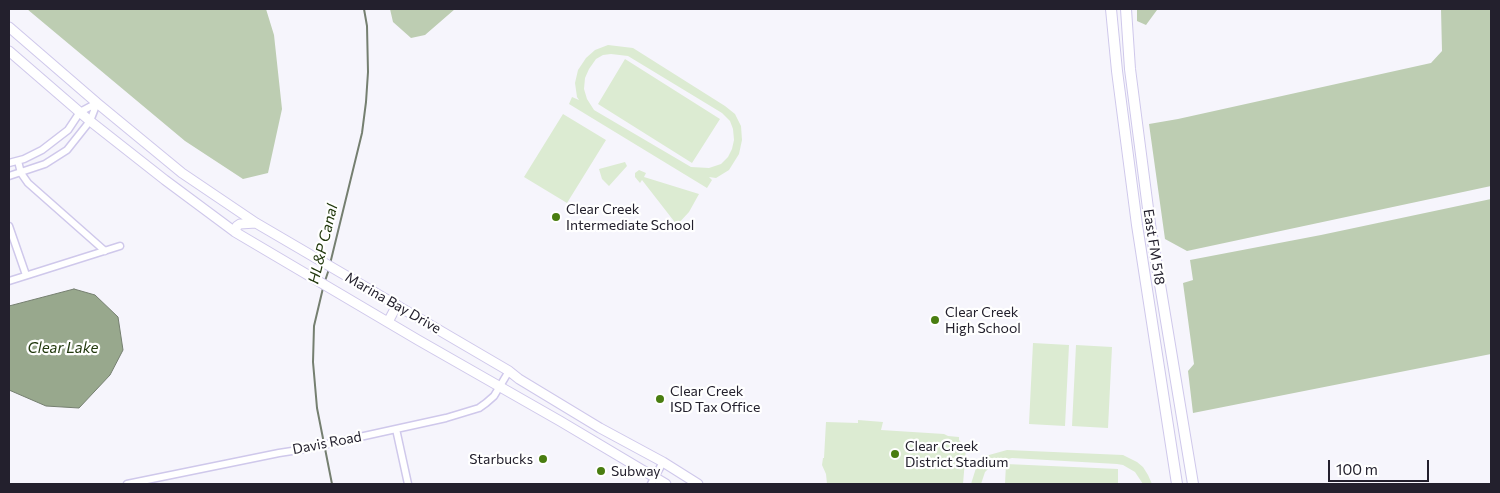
<!DOCTYPE html>
<html>
<head>
<meta charset="utf-8">
<style>
	body { margin:0 }
	#map { position:relative; width:1500px; height:493px; overflow:hidden; background:#f6f5fc; font-family:Commissioner,sans-serif }
	canvas { display:block }
	.frame { position:absolute; inset:0; border:10px solid #23202d; pointer-events:none }
	.scale { position:absolute; left:1328px; top:460px; width:101px; height:22px; box-sizing:border-box; border:2px solid #23202d; border-top:0; padding-left:6px; font-size:15px; line-height:18px; white-space:nowrap; color:#23202d; -webkit-text-stroke:4px #fff; paint-order:stroke }
</style>
</head>
<body>
<div id="map">
<canvas width="1500" height="493"></canvas>
<div class="frame"></div>
<div class="scale">100 m</div>
</div>
<script>
const ctx = document.querySelector('canvas').getContext('2d');
ctx.lineJoin = 'round';
function fill(path, color) {
  ctx.fillStyle = color;
  ctx.fill(path, 'evenodd');
}
function shape(rows) {
  const path = new Path2D();
  for (const r of rows) {
    path.moveTo(r[0], r[1]);
    for (let i = 2; i < r.length; i += 2) path.lineTo(r[i], r[i + 1]);
  }
  return path;
}
function stroke(path, color, width, dash) {
  ctx.strokeStyle = color;
  ctx.lineWidth = width;
  ctx.lineCap = dash ? 'butt' : 'round';
  ctx.setLineDash(dash || []);
  ctx.stroke(path);
}
function write(font, color, halo, rows, align = 'center') {
  ctx.font = font + ' Commissioner,sans-serif';
  ctx.lineWidth = 4.5;
  ctx.setLineDash([]);
  ctx.textBaseline = 'middle';
  ctx.strokeStyle = halo;
  ctx.fillStyle = color;
  for (const [text, x, y, turn = 0] of rows) {
    ctx.save();
    ctx.translate(x, y);
    ctx.rotate((+turn || 0) * Math.PI / 180);
    ctx.textAlign = isNaN(turn) ? turn : align;
    if (halo) ctx.strokeText(text, 0, 0);
    ctx.fillText(text, 0, 0);
    ctx.restore();
  }
}
const green = shape([
	[608,45,633,48,725,106,735,114,741,126,742,140,739,154,729,170,716,178,709,177,712,180,707,188,569,104,572,97,579,100,577,97,575,83,578,70,586,58,595,50],
	[611,54,628,56,722,113,730,121,733,129,734,140,732,149,728,157,721,164,709,168,691,167,594,110,587,99,584,89,585,78,589,69,596,59,603,55],
	[625,59,720,119,692,163,598,104],
	[563,114,606,140,567,203,524,177],
	[625,162,627,166,609,186,602,179,599,169],
	[639,170,646,173,644,177,699,194,689,212,677,225,642,180,640,183,635,177,635,173],
	[1033,343,1069,345,1065,426,1029,424],
	[1076,345,1112,347,1108,428,1072,426],
	[858,420,883,422,881,430,944,434,948,436,959,437,959,440,966,448,963,484,827,484,826,474,822,465,823,458,824,458,826,422,858,423],
	[1007,450,1123,455,1137,462,1143,467,1148,475,1152,484,1143,484,1135,472,1123,465,1117,464,1012,458,999,461,992,465,985,472,981,484,971,484,976,468,982,460,989,455],
	[1006,464,1118,469,1118,484,1005,484]
]);
const forest = shape([
	[27,9,266,9,274,35,282,109,268,173,243,179,185,141],
	[390,9,455,9,425,35,411,38,393,22],
	[1137,9,1163,9,1157,10,1146,25,1137,21],
	[1441,9,1491,9,1491,186,1187,251,1165,239,1149,124,1178,119,1431,63,1442,51],
	[1491,199,1491,354,1193,413,1188,371,1194,364,1183,283,1193,280,1190,260,1321,235]
]);
const water = shape([
	[74,289,95,295,118,317,123,350,110,375,79,408,46,406,9,390,9,306,74,289]
]);
const stream = shape([
	[330,264,362,133,366,102,368,72,367,26,364,9],
	[325,281,329,269],
	[323,288,314,326,313,362,317,408,332,484]
]);
const minor = shape([
	[18,161,21,173,28,183,105,251],
	[9,163,24,159,42,150,68,130,80,112,97,103],
	[9,176,45,164,67,150,90,121,97,103],
	[9,226,26,275],
	[9,281,120,246],
	[396,429,408,484],
	[127,484,279,453,305,449,446,418,479,408,486,403,494,396,509,371],
	[651,484,663,462]
]);
const secondary = shape([
	[9,27,97,103,182,173,256,223,509,371,519,379,600,428,663,462,698,484],
	[9,51,90,121,165,180,235,232,418,340,560,421,666,484],
	[235,232,237,226,240,224,256,223],
	[388,322,397,305]
]);
const primary = shape([
	[1111,9,1117,71,1137,225,1177,484],
	[1126,9,1130,69,1150,224,1193,484]
]);
const markers = [
	[556,217,5,"#497d10"],
	[935,320,5,"#497d10"],
	[660,399,5,"#497d10"],
	[895,454,5,"#497d10"],
	[543,459,5,"#497d10"],
	[601,471,5,"#497d10"]
];
const poiNames = [
	["Clear Creek",566,209],
	["Intermediate School",566,225],
	["Clear Creek",945,312],
	["High School",945,328],
	["Clear Creek",670,391],
	["ISD Tax Office",670,407],
	["Clear Creek",905,446],
	["District Stadium",905,462],
	["Starbucks",533,459,"right"],
	["Subway",611,471]
];
const streetNames = [
	["East FM 518",1154,247,81],
	["Marina Bay Drive",393,303,30],
	["Davis Road",327,443,-11]
];
const waterNames = [
	["HL&P Canal",323,244,-76],
	["Clear Lake",63,348]
];
fill(green, '#dcebd2');
fill(forest, '#bdcdb2');
fill(water, '#98a88d');
stroke(water, '#757f70', 1);
stroke(stream, '#757f70', 2);
stroke(minor, '#cfc8eb', 9);
stroke(secondary, '#cfc8eb', 11);
stroke(primary, '#cfc8eb', 12);
stroke(minor, '#fff', 6);
stroke(secondary, '#fff', 9);
stroke(primary, '#fff', 10);
for (const [x, y, r, color] of markers) {
  const dot = new Path2D();
  dot.arc(x, y, r, 0, 2 * Math.PI);
  ctx.fillStyle = color;
  ctx.fill(dot);
  stroke(dot, '#fff', 2);
}
write('14px', '#23202d', '#fff', poiNames, 'left');
write('14px', '#23202d', '#fff', streetNames);
write('italic 15px', '#22390e', '#fff', waterNames);
</script>
</body>
</html>
